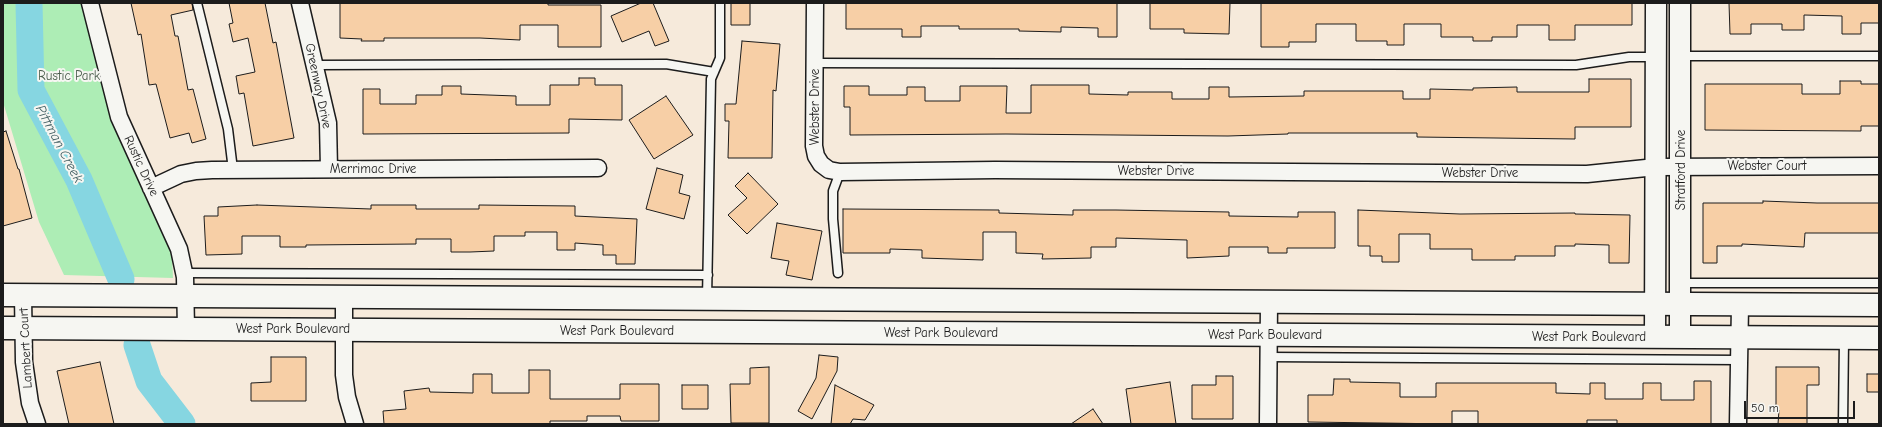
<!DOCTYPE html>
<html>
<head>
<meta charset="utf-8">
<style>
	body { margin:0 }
	#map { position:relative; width:1882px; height:427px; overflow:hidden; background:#f6eadb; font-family:"Comic Neue",sans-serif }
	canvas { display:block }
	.frame { position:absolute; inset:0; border:4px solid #1c1c1c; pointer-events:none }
	.scale { position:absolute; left:1744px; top:401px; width:111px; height:18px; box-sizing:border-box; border:2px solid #1c1c1c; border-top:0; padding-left:5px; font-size:12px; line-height:14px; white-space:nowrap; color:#1c1c1c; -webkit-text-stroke:3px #f6f6f2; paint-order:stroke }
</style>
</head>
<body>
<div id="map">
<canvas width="1882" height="427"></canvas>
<div class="frame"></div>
<div class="scale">50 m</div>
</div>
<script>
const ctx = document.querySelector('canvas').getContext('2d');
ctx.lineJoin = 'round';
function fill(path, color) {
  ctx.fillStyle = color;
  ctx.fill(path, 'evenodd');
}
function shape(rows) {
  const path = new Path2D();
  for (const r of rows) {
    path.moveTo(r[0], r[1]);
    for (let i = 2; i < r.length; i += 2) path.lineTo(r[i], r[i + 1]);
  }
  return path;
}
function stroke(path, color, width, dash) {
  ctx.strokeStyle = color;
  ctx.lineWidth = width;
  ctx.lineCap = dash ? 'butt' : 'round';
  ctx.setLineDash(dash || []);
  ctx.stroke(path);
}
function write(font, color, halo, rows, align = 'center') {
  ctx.font = font + ' "Comic Neue",sans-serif';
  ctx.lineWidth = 4;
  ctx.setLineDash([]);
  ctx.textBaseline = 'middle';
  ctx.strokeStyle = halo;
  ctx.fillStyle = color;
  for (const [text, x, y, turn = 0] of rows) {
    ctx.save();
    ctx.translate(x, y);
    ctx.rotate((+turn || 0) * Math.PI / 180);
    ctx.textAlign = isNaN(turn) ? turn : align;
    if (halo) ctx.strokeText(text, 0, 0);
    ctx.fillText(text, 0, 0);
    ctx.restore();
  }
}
const green = shape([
	[3,3,82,3,111,119,169,246,172,256,173,278,64,275,39,222,3,102]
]);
const river = shape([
	[29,3,31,90,79,180,121,279],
	[137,345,149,381,182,424]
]);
const building = shape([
	[131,3,192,3,193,10,171,15,175,36,178,36,188,90,193,89,206,139,192,143,189,133,170,138,156,84,149,85,141,34,138,35,131,3],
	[229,3,265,3,273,43,276,42,294,138,253,146,244,93,239,94,236,76,255,72,248,38,233,42,229,24,233,23,229,3],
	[340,3,548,3,548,5,601,5,601,47,558,47,558,25,520,25,520,40,480,38,384,38,384,41,361,41,362,39,340,38,340,3],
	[641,3,653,3,669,41,655,46,649,31,622,42,611,16,641,3],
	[731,3,750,3,750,25,731,25,731,3],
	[846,3,1117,3,1117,37,1098,37,1098,28,1061,27,1061,32,1019,31,1019,29,959,29,959,26,921,26,921,37,902,37,902,29,846,29,846,3],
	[1150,3,1230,3,1229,34,1184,33,1184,29,1150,29,1150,3],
	[1261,3,1632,3,1632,25,1575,25,1575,40,1549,40,1549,25,1517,25,1517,37,1492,37,1492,41,1473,41,1473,37,1441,37,1441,24,1404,24,1404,45,1387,45,1387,41,1356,41,1356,24,1316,24,1316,42,1289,42,1289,47,1261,47,1261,3],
	[1729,3,1879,3,1879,23,1861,23,1861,34,1842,34,1842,16,1804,15,1804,30,1782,30,1782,24,1751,24,1751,34,1730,34,1729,3],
	[742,41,780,44,776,91,773,90,772,158,728,158,729,121,725,121,725,104,736,104,742,41],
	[579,78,595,78,595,85,622,85,622,120,569,119,569,133,363,134,363,89,380,89,380,104,416,104,416,95,442,95,442,86,461,86,461,94,516,96,516,105,550,105,550,85,579,85,579,78],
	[1589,79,1631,79,1631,127,1575,127,1575,139,1417,137,1417,133,1288,133,1288,134,1228,136,1006,134,850,135,850,107,844,107,844,86,869,86,869,95,907,95,907,87,925,87,925,101,960,101,960,86,1007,86,1006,113,1031,113,1031,85,1089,85,1089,94,1128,95,1128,92,1172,92,1172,99,1209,99,1209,87,1229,87,1229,97,1304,96,1304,91,1403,91,1403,99,1430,99,1430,89,1473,90,1473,88,1517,87,1517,92,1589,92,1589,79],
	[1840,81,1861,81,1861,84,1879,84,1879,126,1861,126,1861,131,1705,130,1705,84,1802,84,1802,94,1840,94,1840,81],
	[666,96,693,135,654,159,629,120,666,96],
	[6,131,18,169,19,169,32,218,3,226,3,132,6,131],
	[657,168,683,175,679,193,690,196,684,219,646,209,657,168],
	[748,173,778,204,747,234,728,215,747,198,735,186,748,173],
	[1763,201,1817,203,1879,203,1879,233,1805,233,1804,247,1742,244,1742,246,1717,246,1717,263,1703,263,1703,203,1763,203,1763,201],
	[257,205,371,209,371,205,416,205,416,209,479,209,479,205,575,206,575,216,637,219,635,264,616,264,616,255,603,255,603,245,575,243,575,250,557,250,557,232,525,232,525,236,494,236,494,251,470,252,451,252,451,239,416,239,416,244,306,245,306,247,280,247,280,236,242,236,242,254,206,255,204,216,218,216,218,207,257,205],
	[843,209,999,210,999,213,1073,215,1073,210,1116,210,1229,212,1229,216,1298,217,1298,212,1335,212,1335,248,1287,248,1287,253,1268,253,1268,247,1229,247,1229,256,1187,258,1187,240,1116,238,1116,247,1091,247,1091,258,1042,259,1043,254,1016,253,1016,232,983,232,983,260,922,258,922,250,890,249,890,253,843,253,843,209],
	[1358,210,1460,214,1575,213,1575,214,1630,215,1629,263,1609,263,1609,245,1575,244,1575,246,1555,246,1555,256,1515,256,1515,260,1472,260,1472,249,1430,249,1430,234,1399,234,1399,262,1382,262,1382,256,1370,256,1370,246,1358,246,1358,210],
	[777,223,822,231,812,280,786,275,789,261,771,258,777,223],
	[819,355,838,357,837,371,812,419,798,411,816,378,819,355],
	[271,357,306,357,306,401,251,401,251,383,271,382,271,357],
	[100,362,114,424,69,424,57,371,100,362],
	[769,367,769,423,731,423,730,384,750,384,750,368,769,367],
	[1776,367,1819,367,1819,385,1807,385,1807,424,1778,424,1779,410,1776,410,1776,367],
	[529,370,550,370,550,399,620,399,620,384,659,384,659,421,621,421,620,416,587,416,587,421,550,421,550,424,384,424,383,411,406,409,404,391,429,388,430,392,473,393,473,374,492,374,492,393,529,393,529,370],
	[1867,374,1879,374,1879,392,1867,392,1867,374],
	[1216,376,1233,376,1233,419,1192,419,1192,385,1216,385,1216,376],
	[1334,379,1350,379,1350,382,1400,383,1400,397,1436,397,1436,383,1556,383,1556,393,1590,394,1590,383,1605,383,1605,399,1643,399,1643,383,1661,383,1661,400,1694,400,1694,381,1711,381,1711,424,1617,424,1617,420,1587,420,1587,424,1478,424,1478,411,1452,411,1452,424,1308,422,1308,395,1333,395,1334,379],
	[1170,382,1176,424,1131,424,1126,389,1170,382],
	[682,385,708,385,708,409,682,409,682,385],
	[835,385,874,405,865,420,853,419,850,424,831,424,835,385],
	[1093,409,1103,424,1071,424,1093,409]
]);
const service = shape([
	[197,3,228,129,233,170],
	[1680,56,1879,56],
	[815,63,1576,65,1629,57,1655,57],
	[314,65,666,64,714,72],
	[184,273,708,275],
	[838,273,833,219,833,191,840,172],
	[1681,283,1879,283],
	[707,299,711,79,720,58,720,3],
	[1268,357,1739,360],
	[1843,424,1844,339]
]);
const minor = shape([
	[90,3,119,117,179,249,185,277,186,329],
	[300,3,328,123,329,169],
	[815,3,814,146,816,156,821,164,829,170,840,172,995,170,1587,174,1656,167,1879,166],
	[151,188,181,174,196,171,212,170,598,168],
	[23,295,24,362,30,403,37,424],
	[344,298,344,375,347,397,355,424],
	[1268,424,1269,302],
	[1738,424,1740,305]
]);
const tertiary = shape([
	[1655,337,1656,3],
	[1680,337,1680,3]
]);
const secondary = shape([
	[3,295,1879,305],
	[3,328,1879,338]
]);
const parkNames = [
	["Rustic Park",69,76]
];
const streetNames = [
	["Greenway Drive",318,86,78],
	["Webster Drive",815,107,-90],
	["Rustic Drive",141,166,65],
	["Webster Court",1767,166],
	["Merrimac Drive",373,169],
	["Stratford Drive",1681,170,-90],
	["Webster Drive",1156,171],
	["Webster Drive",1480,173],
	["West Park Boulevard",293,329],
	["West Park Boulevard",617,331],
	["West Park Boulevard",941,333],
	["West Park Boulevard",1265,335],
	["West Park Boulevard",1589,337],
	["Lambert Court",26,348,-93]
];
const waterNames = [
	["Pittman Creek",59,144,62]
];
fill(green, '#adedb5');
stroke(river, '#86d6e1', 27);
fill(building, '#f7cfa6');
stroke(building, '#1c1c1c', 1);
stroke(service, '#1c1c1c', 11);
stroke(minor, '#1c1c1c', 19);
stroke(tertiary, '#1c1c1c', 23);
stroke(secondary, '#1c1c1c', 25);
stroke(service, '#f6f6f2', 8);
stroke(minor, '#f6f6f2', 16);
stroke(tertiary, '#f6f6f2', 20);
stroke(secondary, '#f6f6f2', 22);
write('13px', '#485b4a', '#f6f6f2', parkNames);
write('13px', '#1c1c1c', '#f6f6f2', streetNames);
write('italic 14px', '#415d61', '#f6f6f2', waterNames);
</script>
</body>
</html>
